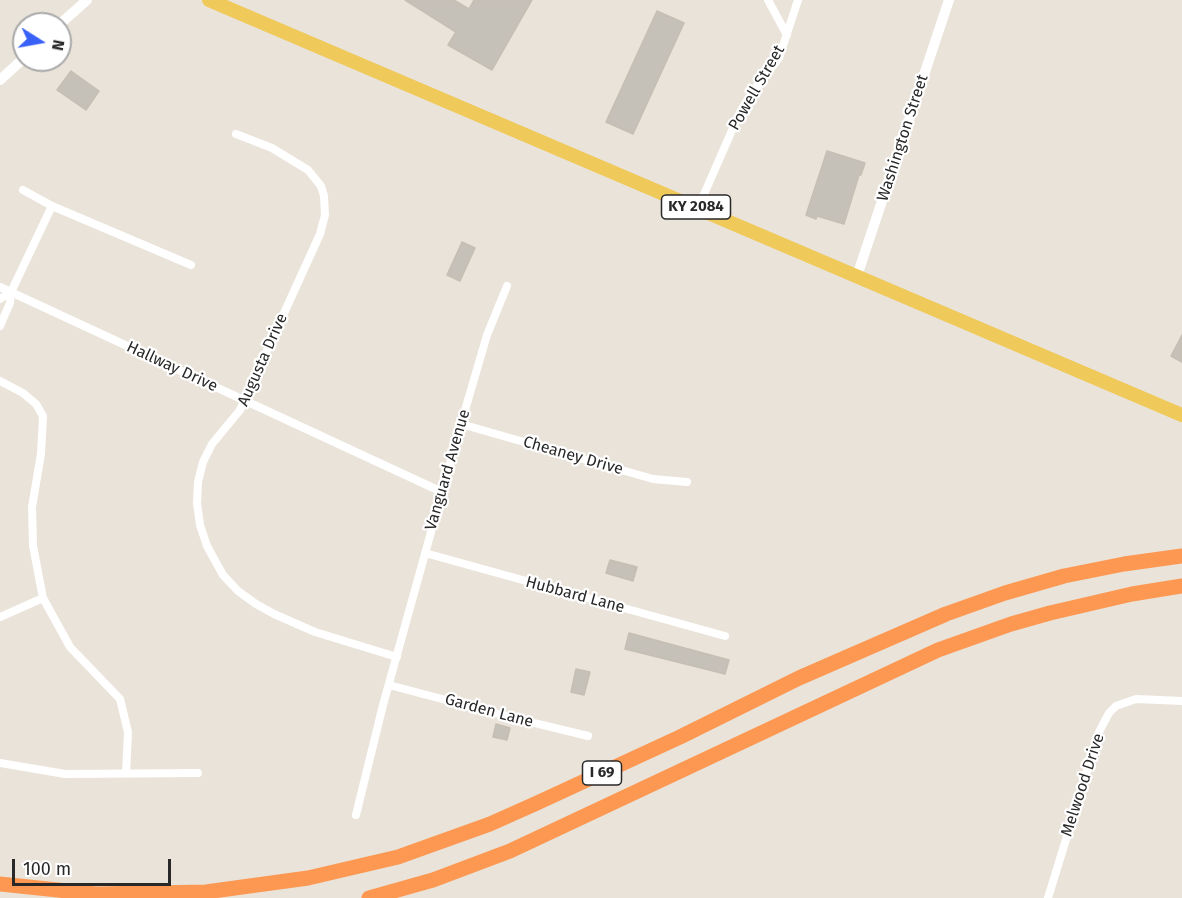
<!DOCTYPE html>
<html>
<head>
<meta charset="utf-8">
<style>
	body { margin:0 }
	#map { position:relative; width:1182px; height:898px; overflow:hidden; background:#eae3d9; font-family:"Fira Sans",sans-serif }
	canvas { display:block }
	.north { position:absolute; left:12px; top:12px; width:60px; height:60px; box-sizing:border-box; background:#fff; border:2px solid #a9a9a9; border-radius:50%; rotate:101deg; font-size:16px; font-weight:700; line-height:24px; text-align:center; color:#282828 }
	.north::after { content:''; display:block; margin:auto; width:21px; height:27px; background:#3961f8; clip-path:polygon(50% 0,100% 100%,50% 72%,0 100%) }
	.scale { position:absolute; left:12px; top:859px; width:159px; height:27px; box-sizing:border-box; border:3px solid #282828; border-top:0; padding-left:8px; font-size:18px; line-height:21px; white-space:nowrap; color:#282828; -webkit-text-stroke:4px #fff; paint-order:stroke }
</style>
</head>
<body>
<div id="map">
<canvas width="1182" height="898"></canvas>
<div class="north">N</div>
<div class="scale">100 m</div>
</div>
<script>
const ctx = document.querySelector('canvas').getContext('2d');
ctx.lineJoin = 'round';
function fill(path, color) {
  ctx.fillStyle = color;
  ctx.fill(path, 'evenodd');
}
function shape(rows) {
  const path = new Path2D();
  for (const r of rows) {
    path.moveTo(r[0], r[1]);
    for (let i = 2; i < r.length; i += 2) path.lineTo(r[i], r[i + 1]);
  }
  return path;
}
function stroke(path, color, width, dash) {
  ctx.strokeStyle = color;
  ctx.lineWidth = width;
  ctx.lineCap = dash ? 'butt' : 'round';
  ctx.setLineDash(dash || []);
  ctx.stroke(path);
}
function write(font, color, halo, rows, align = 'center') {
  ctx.font = font + ' "Fira Sans",sans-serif';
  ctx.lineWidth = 4.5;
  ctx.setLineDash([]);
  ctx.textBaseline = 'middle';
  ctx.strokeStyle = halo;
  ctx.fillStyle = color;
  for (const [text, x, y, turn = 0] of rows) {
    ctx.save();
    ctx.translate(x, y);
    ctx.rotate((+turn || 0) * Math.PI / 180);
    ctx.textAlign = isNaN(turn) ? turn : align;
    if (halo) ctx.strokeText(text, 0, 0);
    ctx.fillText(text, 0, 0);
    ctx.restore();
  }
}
const building = shape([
	[405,0,454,0,469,9,474,0,532,0,492,70,448,45,456,32,405,0],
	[657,11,684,23,633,134,606,122,657,11],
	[71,71,99,91,86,110,57,90,71,71],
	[827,151,865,163,861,175,859,175,844,224,817,216,816,219,806,215,827,151],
	[462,242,475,248,460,281,447,275,462,242],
	[1182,335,1182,362,1171,356,1182,335],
	[610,560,637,567,633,581,606,573,610,560],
	[629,633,729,660,725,674,625,649,629,633],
	[576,669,590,672,584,695,571,692,576,669],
	[496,724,510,728,507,740,493,737,496,724]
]);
const minor = shape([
	[768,0,787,35],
	[236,134,272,148,308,170,321,186,324,196,325,215,320,234,240,410,212,444,203,462,198,482,197,503,200,525,207,546,223,575,238,591,256,604,274,614,315,632,397,657],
	[23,190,52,206,191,265],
	[698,208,740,112,753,91,779,58,798,0],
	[0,287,442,492],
	[0,299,11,292],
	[0,326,10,303,11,292,52,206],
	[0,381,23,393,36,404,43,416,41,454,32,507,33,546,43,598,70,647,120,699,128,732,126,774],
	[461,424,653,479,687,482],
	[425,553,725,636],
	[0,617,43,598],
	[389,685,514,718,588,736],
	[0,763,65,774,198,773],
	[356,815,383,705,461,424,487,335,507,286],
	[1048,898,1099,732,1109,713,1116,706,1136,699,1182,701]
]);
const tertiary = shape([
	[60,24,87,0],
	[0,80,24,58],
	[857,276,949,0]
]);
const primary = shape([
	[209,0,1182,415]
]);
const motorway = shape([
	[0,884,96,894,206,892,308,878,398,857,490,824,537,803,680,737,799,678,946,614,1005,593,1064,576,1124,564,1182,556],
	[369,898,433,880,510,851,938,650,1011,624,1050,613,1132,594,1182,586]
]);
const shields = [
	[696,207,69],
	[602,773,39]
];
const shieldNames = [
	["KY 2084",696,207],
	["I 69",602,773]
];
const streetNames = [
	["Powell Street",757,88,-60],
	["Washington Street",903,138,-72],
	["Augusta Drive",263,360,-66],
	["Hallway Drive",172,367,25],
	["Cheaney Drive",573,456,16],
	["Vanguard Avenue",448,470,-74],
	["Hubbard Lane",575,595,15],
	["Garden Lane",489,711,15],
	["Melwood Drive",1083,785,-72]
];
fill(building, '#c5c1b8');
stroke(building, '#c5bfb3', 1.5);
stroke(minor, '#fff', 8);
stroke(tertiary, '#fff', 10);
stroke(primary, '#efc95a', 14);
stroke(motorway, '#fc9852', 15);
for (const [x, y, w] of shields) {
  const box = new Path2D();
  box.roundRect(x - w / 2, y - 12, w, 24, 4.5);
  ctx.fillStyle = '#fff';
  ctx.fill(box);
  stroke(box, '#282828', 1.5);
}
write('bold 15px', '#282828', null, shieldNames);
write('16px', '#282828', '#fff', streetNames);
</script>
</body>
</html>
